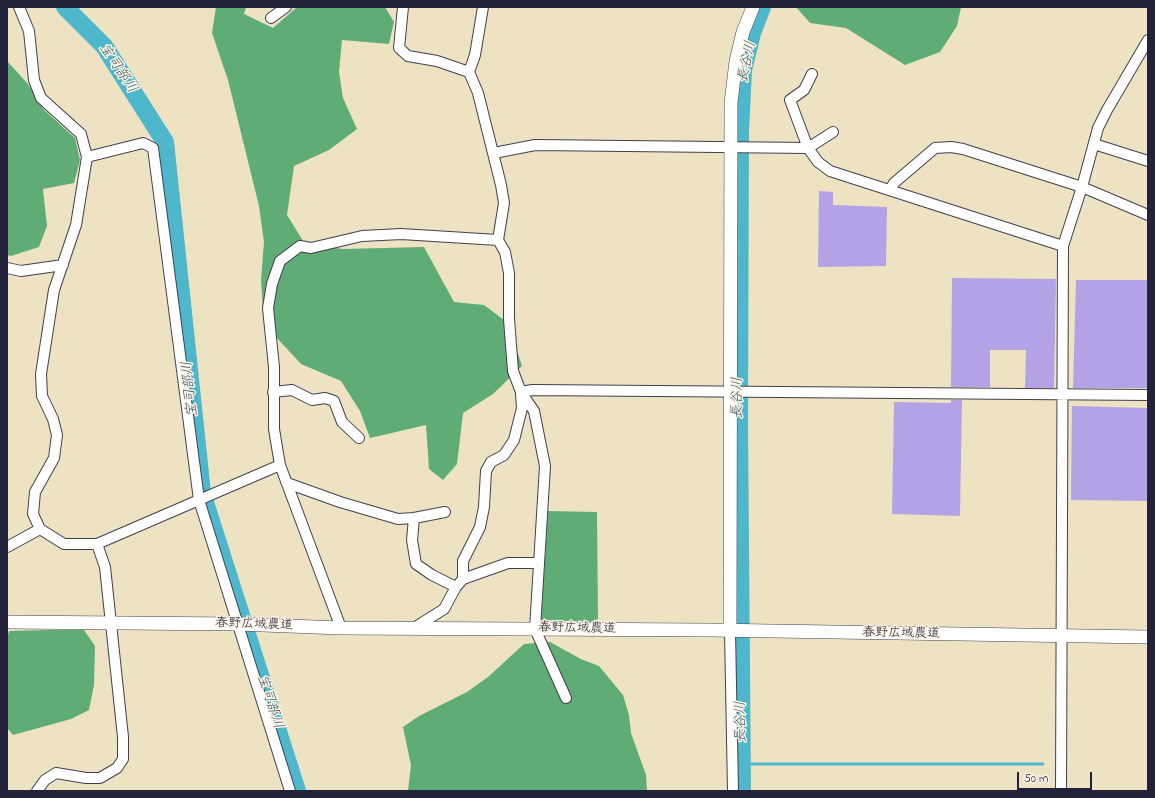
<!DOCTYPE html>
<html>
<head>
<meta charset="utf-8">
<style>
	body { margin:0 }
	#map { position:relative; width:1155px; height:798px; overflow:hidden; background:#ede3c2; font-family:"Indie Flower",sans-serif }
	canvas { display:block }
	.frame { position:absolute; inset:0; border:8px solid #22223b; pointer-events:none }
	.scale { position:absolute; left:1017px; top:772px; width:75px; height:18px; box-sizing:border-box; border:2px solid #22223b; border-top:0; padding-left:5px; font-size:12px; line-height:14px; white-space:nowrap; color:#22223b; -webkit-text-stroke:3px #fcf5e5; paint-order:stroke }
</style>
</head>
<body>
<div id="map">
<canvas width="1155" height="798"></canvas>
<div class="frame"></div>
<div class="scale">50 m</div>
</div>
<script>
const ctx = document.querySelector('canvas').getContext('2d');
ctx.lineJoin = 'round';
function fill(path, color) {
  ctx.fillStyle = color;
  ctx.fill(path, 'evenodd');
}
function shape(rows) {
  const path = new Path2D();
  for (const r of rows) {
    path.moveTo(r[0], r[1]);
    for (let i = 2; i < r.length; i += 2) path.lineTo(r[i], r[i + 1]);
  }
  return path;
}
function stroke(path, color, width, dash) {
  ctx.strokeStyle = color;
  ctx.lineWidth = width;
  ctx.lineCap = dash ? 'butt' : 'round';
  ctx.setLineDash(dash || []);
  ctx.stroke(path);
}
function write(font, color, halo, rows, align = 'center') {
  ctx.font = font + ' "Indie Flower","Klee One",sans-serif';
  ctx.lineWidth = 3;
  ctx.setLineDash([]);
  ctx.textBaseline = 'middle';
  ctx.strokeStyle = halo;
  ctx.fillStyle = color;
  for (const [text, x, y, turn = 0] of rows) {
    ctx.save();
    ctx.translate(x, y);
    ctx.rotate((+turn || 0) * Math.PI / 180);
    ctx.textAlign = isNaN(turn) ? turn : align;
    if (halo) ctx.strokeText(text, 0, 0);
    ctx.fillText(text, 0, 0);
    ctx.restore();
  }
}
const forest = shape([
	[216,7,246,7,244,14,273,28,297,7,385,7,394,22,389,44,342,40,339,72,343,98,357,129,329,150,294,166,287,215,305,244,343,249,424,247,454,302,484,305,508,323,522,366,493,394,463,413,457,464,443,480,429,469,426,425,370,438,360,411,341,381,301,364,264,324,261,280,264,242,259,206,228,80,212,33],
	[796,7,961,7,957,26,940,52,905,65,846,28,810,23],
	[7,61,28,84,44,110,75,138,80,160,74,183,43,189,47,226,39,247,11,256,7,255],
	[548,511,597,512,598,622,541,620],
	[47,630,84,630,95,646,94,685,89,710,71,719,13,735,7,728,7,639,9,631],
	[550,642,581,659,599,666,623,695,629,715,631,733,646,775,647,791,408,791,411,765,403,727,419,716,467,692,488,677,524,644]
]);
const stream = shape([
	[742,764,1043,764]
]);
const river = shape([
	[65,7,104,46,165,142,202,493,297,791],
	[742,791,739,422,740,132,743,70,752,33,762,7]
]);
const building = shape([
	[819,191,833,192,833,205,887,207,886,266,818,267],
	[952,278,1056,279,1054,388,1025,388,1026,350,990,350,990,387,951,387],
	[1076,280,1148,280,1147,388,1073,388],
	[951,400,962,400,960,516,892,514,894,402,951,403],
	[1072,406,1148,408,1148,501,1071,500]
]);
const minor = shape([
	[19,7,29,31,34,80,41,98,81,134,87,157,76,225,54,290,41,374,42,396,53,419,57,435,54,458,35,492,33,514,40,529,64,544,97,544,280,465],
	[403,7,399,48,408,56,437,61,469,72],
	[483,7,475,55,469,72,478,93,501,185,504,203,498,240,505,252,509,273,509,319,513,371,521,392,534,411,545,466,535,629,566,698],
	[271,18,286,7],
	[812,74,804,90,790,100,808,148,833,132],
	[1094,144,1148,161],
	[494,153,535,145,808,148,818,162,830,171,1063,246],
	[87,157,143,143,153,148,199,500,290,791],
	[890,190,894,183,935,148,951,147,963,149,1082,187,1098,128,1107,110,1148,40],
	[7,268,21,271,63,265],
	[273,392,292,390,312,400,325,398,334,401,342,422,359,438],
	[521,392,532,390,1148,395],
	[287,483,340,502,398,519,414,518,445,512],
	[414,518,412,540,416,564,432,575,456,587],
	[7,547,40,529],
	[463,579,463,561,480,527,484,507,486,471,491,462,504,455,514,440,522,408,521,394],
	[341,628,280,465,274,429,274,367,268,308,272,284,280,261,300,246,311,248,362,236,401,234,498,240],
	[414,628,444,609,456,587,463,579,508,563,539,563],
	[730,631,733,791],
	[37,791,45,780,56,773,86,778,100,778,117,768,123,759,123,737,105,567,97,544],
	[1061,791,1063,246,1082,187,1148,215]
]);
const tertiary = shape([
	[7,622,237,624,341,628,709,630,1148,637],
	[730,631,731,103,736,61,743,32,753,7]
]);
const streetNames = [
	["春野広域農道",254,625,2],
	["春野広域農道",577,629,1],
	["春野広域農道",901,634,1]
];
const waterNames = [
	["長谷川",748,62,-78],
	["宝司部川",117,69,56],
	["宝司部川",191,389,-96],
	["長谷川",739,398,-90],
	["宝司部川",269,702,72],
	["長谷川",742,722,-91]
];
fill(forest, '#60ac76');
stroke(stream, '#4eb7cc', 3);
stroke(river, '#4eb7cc', 18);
fill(building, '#b4a2e7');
stroke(minor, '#403f4f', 12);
stroke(tertiary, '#403f4f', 14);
stroke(minor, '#fff', 10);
stroke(tertiary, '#fff', 13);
write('13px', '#22223b', '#fcf5e5', streetNames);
write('italic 14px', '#31566e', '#fcf5e5', waterNames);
</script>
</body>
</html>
